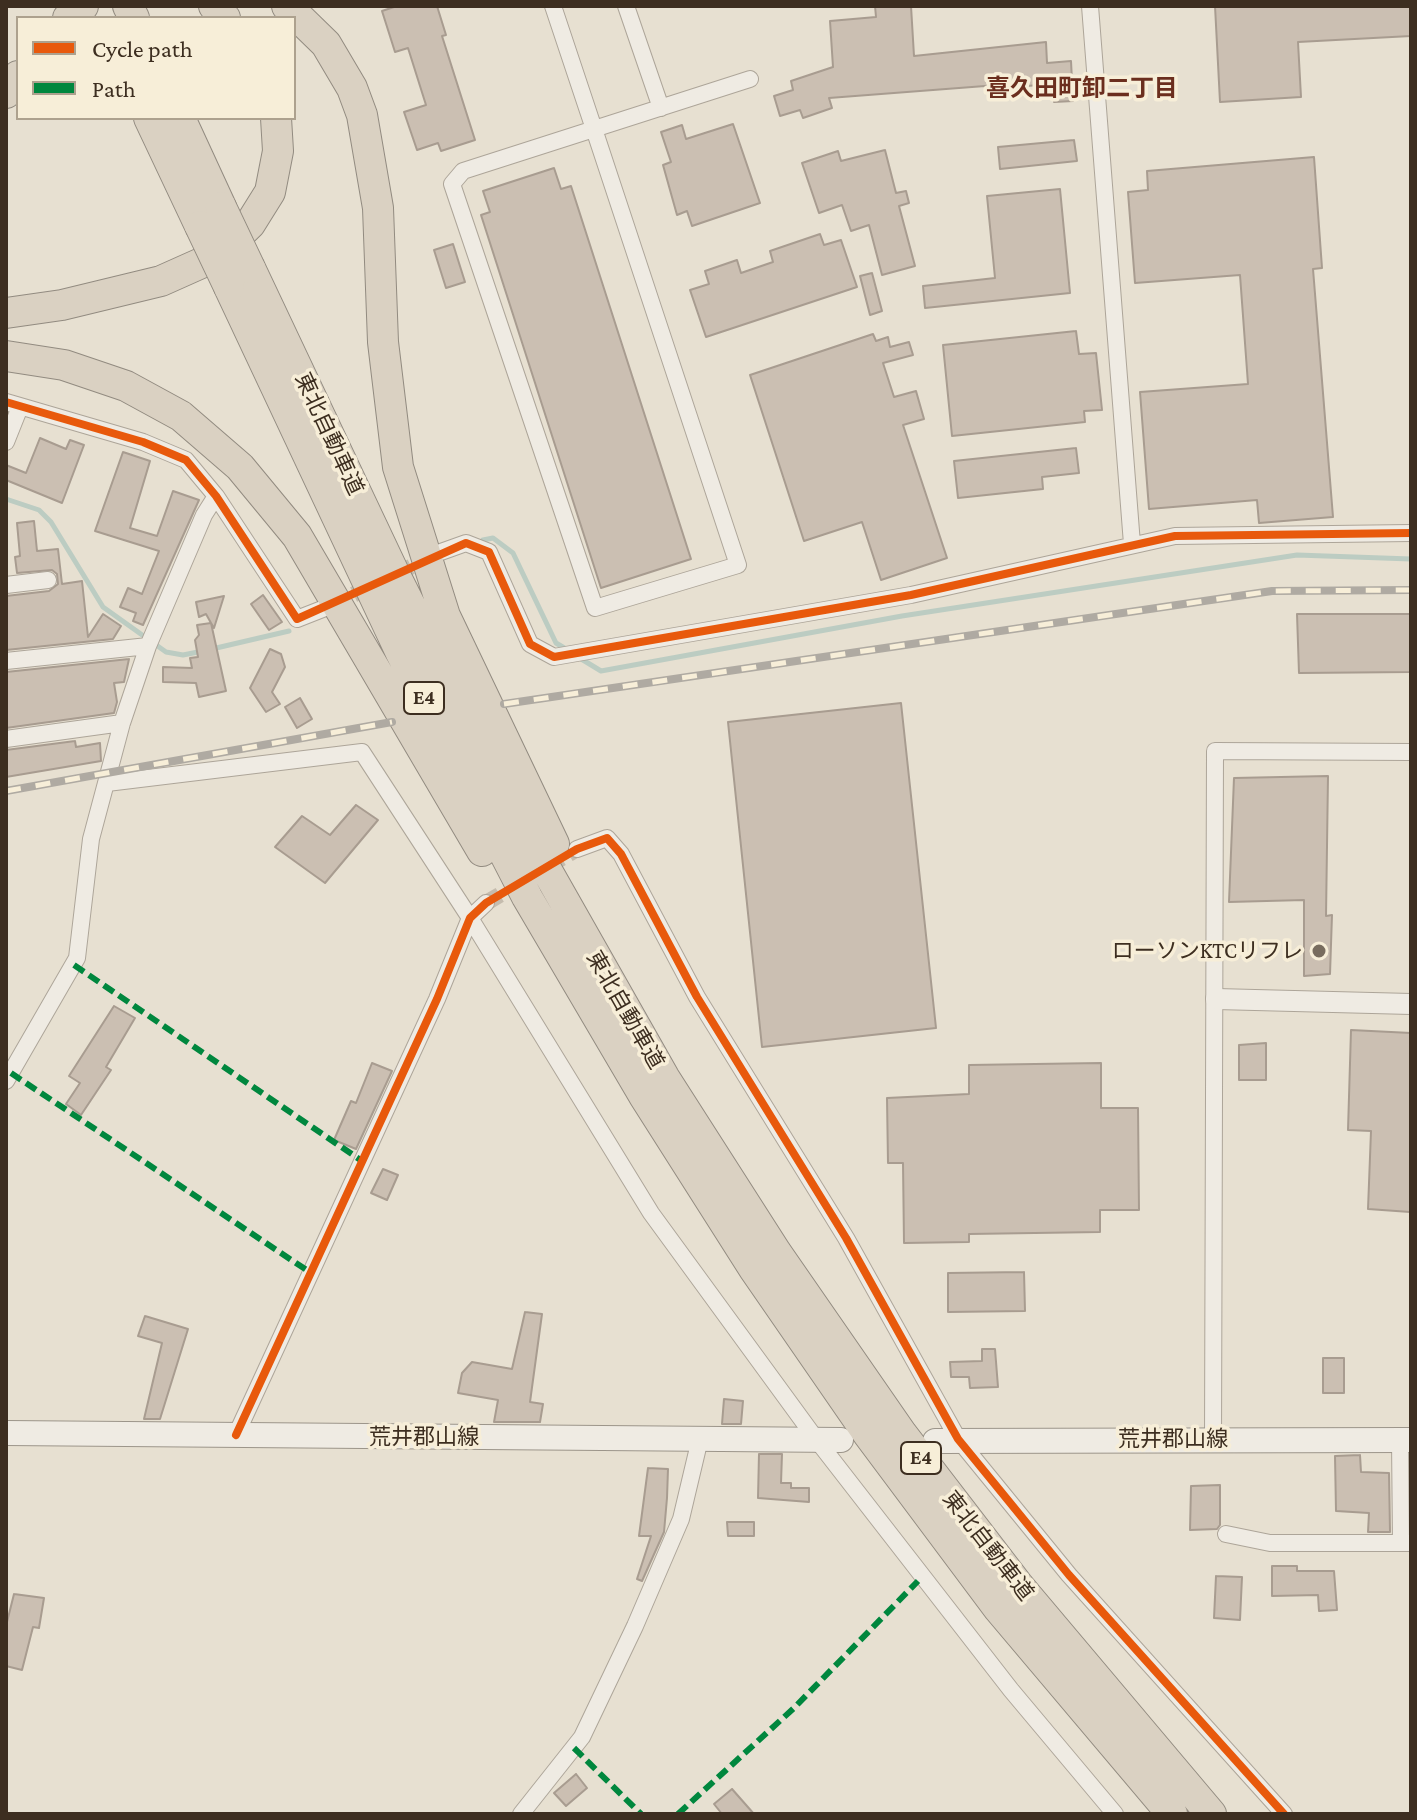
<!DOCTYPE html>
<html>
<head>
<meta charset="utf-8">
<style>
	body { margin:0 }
	#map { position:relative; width:1417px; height:1820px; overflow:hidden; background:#e7e0d1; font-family:"Crimson Pro",serif }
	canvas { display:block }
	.frame { position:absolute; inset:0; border:8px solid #3d2e20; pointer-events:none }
	.legend { position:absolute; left:16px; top:16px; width:280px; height:104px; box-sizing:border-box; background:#f7eed8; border:2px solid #ada18e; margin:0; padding:10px 14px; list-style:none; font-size:24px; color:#3d2e20 }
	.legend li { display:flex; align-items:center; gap:16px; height:40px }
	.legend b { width:40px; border:2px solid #ada18e }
</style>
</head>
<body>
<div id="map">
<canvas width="1417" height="1820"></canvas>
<div class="frame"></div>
<ul class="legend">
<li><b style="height:10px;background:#e8590c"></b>Cycle path</li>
<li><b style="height:10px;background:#00873e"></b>Path</li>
</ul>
</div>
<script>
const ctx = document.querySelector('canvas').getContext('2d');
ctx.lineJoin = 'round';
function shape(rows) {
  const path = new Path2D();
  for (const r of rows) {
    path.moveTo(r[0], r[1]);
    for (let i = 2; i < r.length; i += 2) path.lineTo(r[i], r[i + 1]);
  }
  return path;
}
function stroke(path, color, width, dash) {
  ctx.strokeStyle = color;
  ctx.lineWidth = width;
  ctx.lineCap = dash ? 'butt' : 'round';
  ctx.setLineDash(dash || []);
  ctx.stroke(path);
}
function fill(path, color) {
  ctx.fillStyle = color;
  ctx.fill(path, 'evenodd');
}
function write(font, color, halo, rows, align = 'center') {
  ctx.font = font + ' "Crimson Pro","Noto Sans JP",serif';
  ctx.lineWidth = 7;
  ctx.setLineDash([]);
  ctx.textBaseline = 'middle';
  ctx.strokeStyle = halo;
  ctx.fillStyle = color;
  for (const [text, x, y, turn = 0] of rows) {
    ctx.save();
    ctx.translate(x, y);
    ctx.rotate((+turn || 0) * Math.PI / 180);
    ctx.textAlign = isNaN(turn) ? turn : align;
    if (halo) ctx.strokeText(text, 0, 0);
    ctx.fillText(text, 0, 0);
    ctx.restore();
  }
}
const stream = shape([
	[6,499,39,510,51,522,103,607,166,652,183,655,203,651],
	[483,540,493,538,513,553,556,643,566,649],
	[212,649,289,631],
	[578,657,601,671,902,616,1297,555,1411,559]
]);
const building = shape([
	[397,6,437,6,446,35,442,36,475,140,441,151,438,143,417,150,404,112,426,105,408,48,395,52,382,11,397,6],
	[875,6,911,6,914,56,1046,42,1047,63,1071,61,1073,101,1054,102,1053,84,986,89,985,86,829,98,832,108,803,118,800,110,780,116,774,96,793,90,791,81,833,67,830,21,876,17,875,6],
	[1215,6,1411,6,1411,36,1298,42,1301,97,1220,102,1215,6],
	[733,124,760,203,692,226,687,211,677,215,663,165,671,162,661,132,682,125,686,139,733,124],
	[1074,140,1077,161,1000,169,998,147,1074,140],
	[885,150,896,193,906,191,909,203,899,206,915,266,882,275,869,225,851,231,842,205,819,213,802,163,838,151,841,161,885,150],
	[1314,157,1322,268,1313,269,1333,517,1259,523,1257,500,1149,509,1140,392,1248,384,1240,275,1135,283,1128,192,1148,190,1147,171,1314,157],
	[554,168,561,189,571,186,691,559,601,588,481,215,490,212,483,191,554,168],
	[1060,189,1070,293,925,308,923,286,995,278,987,196,1060,189],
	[820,234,824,245,841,240,857,287,706,337,690,290,709,284,705,271,737,260,741,273,773,262,770,251,820,234],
	[453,244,465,282,446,288,434,250,453,244],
	[872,273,882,311,870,315,860,276,872,273],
	[1076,331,1079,354,1096,353,1102,410,1084,411,1085,422,952,436,943,345,1076,331],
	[873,334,876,341,888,337,890,347,909,342,913,355,883,363,894,397,916,391,924,419,903,425,947,558,881,580,862,522,804,541,750,375,873,334],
	[40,438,66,449,70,440,84,445,62,503,6,480,6,465,26,473,40,438],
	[1076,448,1079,473,1042,477,1043,489,958,498,954,461,1076,448],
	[123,452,150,461,130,528,157,536,173,491,199,500,143,625,133,621,136,613,120,607,128,588,142,594,159,551,95,531,123,452],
	[34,521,37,551,58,549,62,584,82,581,88,637,103,614,121,626,113,639,6,650,6,596,49,591,58,584,57,574,52,570,17,573,15,557,20,556,17,523,34,521],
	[263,595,282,622,269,630,251,604,263,595],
	[224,596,214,628,211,623,226,691,199,697,196,683,163,682,163,667,192,668,190,658,198,657,195,640,199,635,197,625,211,623,206,614,199,617,196,602,224,596],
	[1297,614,1411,614,1411,672,1299,673,1297,614],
	[270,649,281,654,285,667,272,692,280,704,266,712,250,688,270,649],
	[129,659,124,682,114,683,117,702,114,713,6,728,6,672,129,659],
	[300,698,312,719,297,728,285,707,300,698],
	[901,703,936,1028,762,1047,728,722,901,703],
	[75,741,76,747,100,743,101,761,6,777,6,750,75,741],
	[1328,776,1326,916,1332,915,1330,974,1304,976,1304,900,1229,902,1234,778,1328,776],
	[356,805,378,820,325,883,275,847,302,816,330,835,356,805],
	[114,1006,135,1018,106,1067,111,1070,81,1115,66,1104,80,1083,69,1076,114,1006],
	[1351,1030,1411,1033,1410,1212,1368,1209,1371,1131,1348,1130,1351,1030],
	[1266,1043,1266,1080,1239,1080,1239,1045,1266,1043],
	[372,1063,392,1071,356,1149,334,1140,351,1101,356,1103,372,1063],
	[1101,1063,1101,1108,1138,1108,1139,1210,1100,1210,1100,1232,969,1234,969,1242,904,1243,903,1163,888,1163,887,1098,969,1094,969,1065,1101,1063],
	[383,1169,398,1175,387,1200,371,1193,383,1169],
	[1024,1272,1025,1311,948,1312,948,1273,1024,1272],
	[525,1312,542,1314,530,1402,543,1404,540,1422,494,1422,498,1400,458,1393,462,1373,472,1362,512,1369,525,1312],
	[145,1316,188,1329,160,1419,144,1419,162,1343,138,1336,145,1316],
	[982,1349,995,1349,998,1387,970,1388,969,1377,951,1377,950,1362,982,1361,982,1349],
	[1323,1358,1344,1358,1344,1393,1323,1393,1323,1358],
	[724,1399,743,1401,741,1424,722,1424,724,1399],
	[759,1454,782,1454,781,1483,791,1483,791,1488,809,1488,809,1502,758,1498,759,1454],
	[1360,1455,1361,1472,1389,1473,1390,1532,1368,1532,1369,1513,1336,1511,1335,1456,1360,1455],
	[648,1468,668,1469,667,1498,664,1532,642,1581,637,1579,651,1536,639,1536,648,1468],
	[1220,1485,1220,1525,1217,1529,1190,1530,1191,1486,1220,1485],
	[727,1522,754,1522,754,1536,728,1536,727,1522],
	[1272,1566,1297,1566,1297,1571,1334,1571,1337,1610,1319,1611,1318,1595,1272,1596,1272,1566],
	[1216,1576,1242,1577,1240,1620,1214,1618,1216,1576],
	[14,1594,44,1598,39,1628,33,1627,22,1670,6,1666,6,1626,14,1594],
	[576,1774,587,1788,566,1806,554,1793,576,1774],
	[732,1789,754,1814,722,1814,714,1804,732,1789]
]);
const minorTunnel = shape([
	[332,605,433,556],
	[486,903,577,849]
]);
const minor = shape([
	[553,6,594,129,738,565,595,608,452,184,463,171,594,129,750,79],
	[626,6,661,108],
	[1090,6,1132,544],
	[6,402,143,442,186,460,216,496,297,619,325,608],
	[6,442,20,407],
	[438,553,466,543,489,552,530,644,554,657,911,595,1175,536,1411,533],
	[6,585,48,580],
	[6,661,148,646],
	[6,739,122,723],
	[107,783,362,752,470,918,651,1213,816,1439,1011,1690,1115,1814],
	[577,849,607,838,621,854,697,997,846,1238,958,1439,1069,1575,1284,1814],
	[6,1081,77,958,91,839,122,723,148,646,204,515,216,496],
	[236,1435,437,999,470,918,486,903],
	[1213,1439,1215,751,1411,752],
	[1400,1440,1401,1543],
	[1226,1534,1270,1543,1411,1543],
	[521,1814,582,1737,635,1626,681,1519,700,1439]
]);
const tertiary = shape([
	[1216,999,1411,1004]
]);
const secondary = shape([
	[6,1433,841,1440],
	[935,1441,1411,1440]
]);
const motorway = shape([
	[128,6,134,18],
	[214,6,225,18],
	[287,6,326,44,352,88,362,115,378,208,383,342,398,467,445,616,554,844],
	[68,18,83,6],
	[6,93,18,76],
	[149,118,200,226],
	[180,118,221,207],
	[250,268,396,577,516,816,664,1077,776,1252,902,1434,1018,1585,1211,1814],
	[229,287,401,653,527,897,644,1096,754,1269,868,1434,998,1608,1172,1814],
	[6,313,62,305,161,281,217,256,250,224,270,192,278,151,276,118],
	[6,356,64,365,126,386,181,416,240,467,297,536,482,851]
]);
const rail = shape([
	[504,704,1272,591,1411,590],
	[6,791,392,722]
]);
const motorwayBridge = shape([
	[221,207,250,268],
	[200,226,229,287]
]);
const quiet = shape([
	[74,965,362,1161],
	[11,1073,311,1273],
	[574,1748,641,1814],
	[678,1814,794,1708,918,1581]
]);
const cycleway = shape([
	[6,402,143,442,186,460,216,496,297,619,466,543,489,552,530,644,554,657,911,595,1175,536,1411,533],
	[236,1435,437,999,470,918,486,903,577,849,607,838,621,854,697,997,846,1238,958,1439,1069,1575,1284,1814]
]);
const markers = [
	[1319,951,8,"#786c5e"]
];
const shields = [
	[424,698,40],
	[921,1458,40]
];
const shieldNames = [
	["E4",424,698],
	["E4",921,1458]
];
const streetNames = [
	["東北自動車道",329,434,65],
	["東北自動車道",625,1010,60],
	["荒井郡山線",424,1437],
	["荒井郡山線",1173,1439],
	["東北自動車道",988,1546,52]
];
const poiNames = [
	["ローソンKTCリフレ",1303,951]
];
const neighbourhoodNames = [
	["喜久田町卸二丁目",1082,89]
];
stroke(stream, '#bcccc2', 5);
fill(building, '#cbbfb2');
stroke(building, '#a89c90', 2);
stroke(minorTunnel, '#c5bcae', 16, [16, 8]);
stroke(minor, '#ada599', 18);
stroke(tertiary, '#ada599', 22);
stroke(secondary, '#9c958a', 26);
stroke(motorway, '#928b80', 32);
stroke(minor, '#efebe3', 16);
stroke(tertiary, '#efebe3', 20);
stroke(secondary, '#efebe3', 24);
stroke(motorway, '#dad1c2', 30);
stroke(rail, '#afaaa2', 8);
stroke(rail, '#f7eed8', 5, [15]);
stroke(motorwayBridge, '#928b80', 32, []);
stroke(motorwayBridge, '#dad1c2', 30);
stroke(quiet, '#00873e', 6, [12, 6]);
stroke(cycleway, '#e8590c', 8);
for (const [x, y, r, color] of markers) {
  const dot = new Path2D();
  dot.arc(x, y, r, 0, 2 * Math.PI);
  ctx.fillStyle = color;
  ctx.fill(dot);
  stroke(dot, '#f7eed8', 3);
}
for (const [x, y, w] of shields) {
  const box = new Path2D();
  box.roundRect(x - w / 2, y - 16, w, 32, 6);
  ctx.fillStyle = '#f7eed8';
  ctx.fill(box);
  stroke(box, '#3d2e20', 2);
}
write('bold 20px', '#3d2e20', null, shieldNames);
write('22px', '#3d2e20', '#f7eed8', streetNames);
write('22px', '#3d2e20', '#f7eed8', poiNames, 'right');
write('bold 24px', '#6b2e1e', '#f7eed8', neighbourhoodNames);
</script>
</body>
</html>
